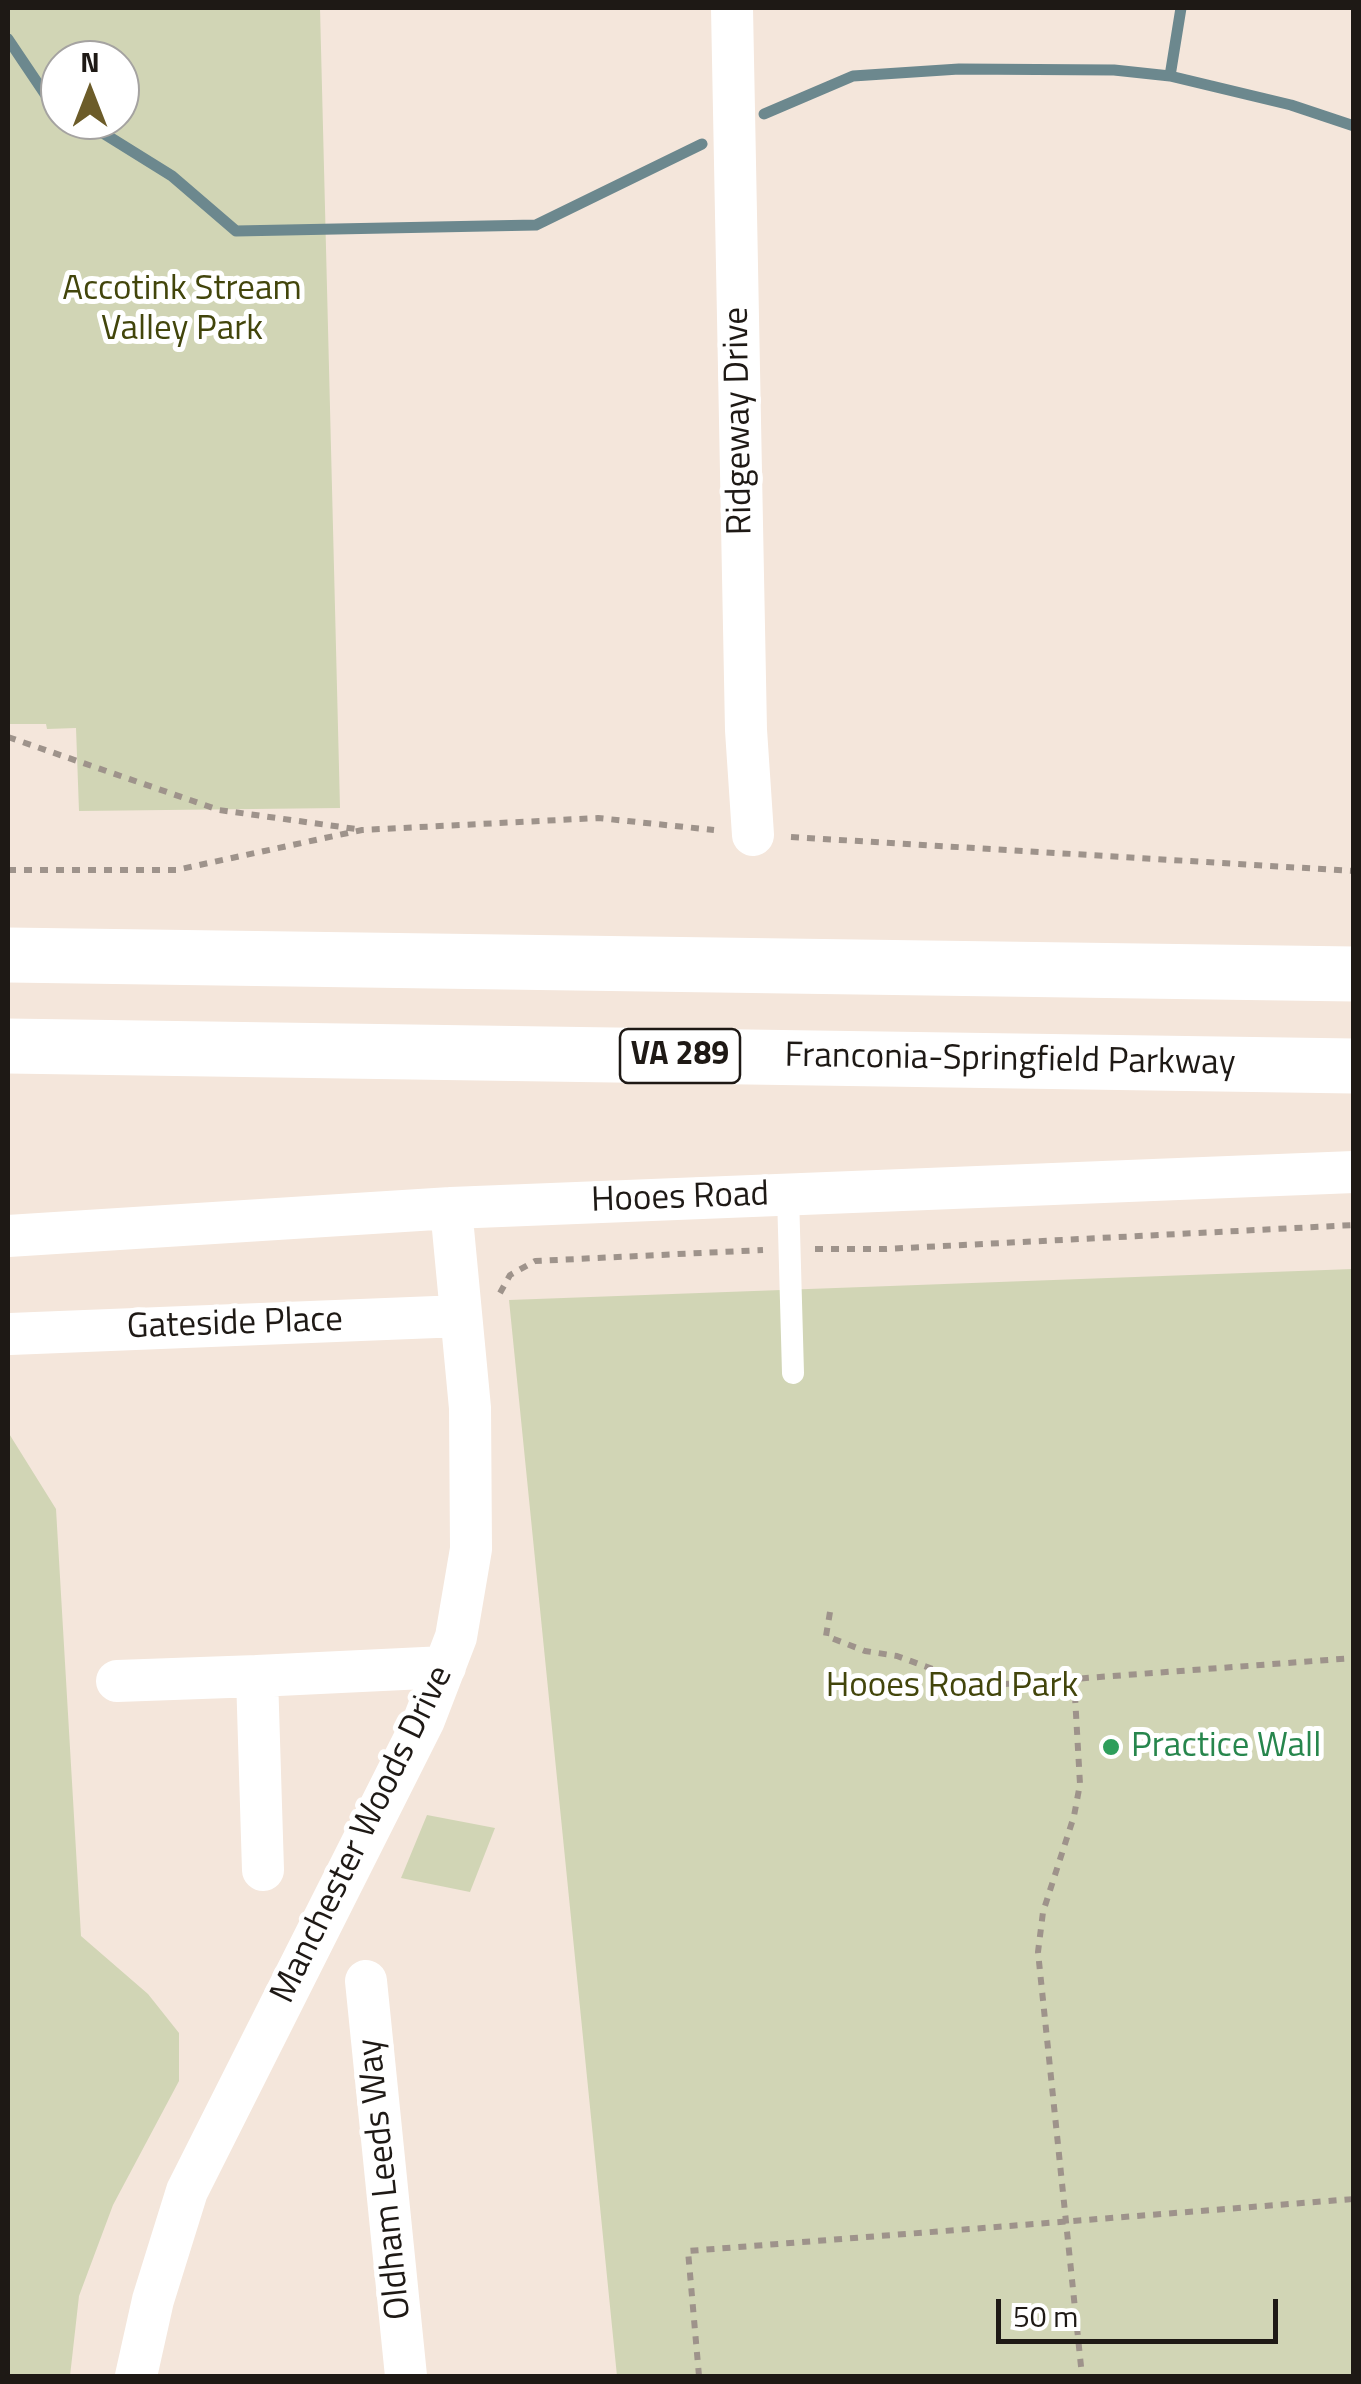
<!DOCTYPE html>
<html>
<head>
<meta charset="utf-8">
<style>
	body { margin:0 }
	#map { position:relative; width:1361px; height:2384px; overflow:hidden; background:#f4e6db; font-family:"Titillium Web",sans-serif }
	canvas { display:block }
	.frame { position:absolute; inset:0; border:10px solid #1e1915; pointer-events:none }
	.north { position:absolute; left:40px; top:40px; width:100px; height:100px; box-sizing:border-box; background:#fff; border:2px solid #a5a3a1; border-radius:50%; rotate:0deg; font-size:28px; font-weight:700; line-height:40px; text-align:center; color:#1e1915 }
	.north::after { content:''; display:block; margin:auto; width:35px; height:45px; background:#6c5c29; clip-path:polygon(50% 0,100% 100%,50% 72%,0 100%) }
	.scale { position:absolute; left:996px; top:2299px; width:282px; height:45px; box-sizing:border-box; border:5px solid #1e1915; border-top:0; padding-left:12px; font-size:30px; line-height:35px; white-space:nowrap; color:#1e1915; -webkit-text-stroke:8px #fff; paint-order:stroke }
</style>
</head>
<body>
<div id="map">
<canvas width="1361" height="2384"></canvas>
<div class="frame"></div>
<div class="north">N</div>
<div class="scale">50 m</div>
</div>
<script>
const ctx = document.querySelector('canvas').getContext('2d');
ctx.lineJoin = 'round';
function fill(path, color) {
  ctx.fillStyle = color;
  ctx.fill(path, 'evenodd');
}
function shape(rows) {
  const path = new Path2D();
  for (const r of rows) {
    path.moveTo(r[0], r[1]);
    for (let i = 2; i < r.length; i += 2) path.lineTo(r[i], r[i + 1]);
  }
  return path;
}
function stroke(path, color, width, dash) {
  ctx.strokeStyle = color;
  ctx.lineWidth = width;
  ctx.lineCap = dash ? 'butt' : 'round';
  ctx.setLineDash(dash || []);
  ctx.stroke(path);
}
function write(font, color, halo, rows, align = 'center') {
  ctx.font = font + ' "Titillium Web",sans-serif';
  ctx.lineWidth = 10;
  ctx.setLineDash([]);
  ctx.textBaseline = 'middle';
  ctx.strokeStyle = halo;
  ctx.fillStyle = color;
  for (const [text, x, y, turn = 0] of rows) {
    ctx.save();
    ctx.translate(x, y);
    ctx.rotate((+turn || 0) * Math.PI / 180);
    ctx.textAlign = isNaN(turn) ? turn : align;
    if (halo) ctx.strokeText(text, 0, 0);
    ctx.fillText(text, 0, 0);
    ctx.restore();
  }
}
const green = shape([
	[8,8,320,8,340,808,79,811,76,728,47,729,46,724,8,724],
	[120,60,120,120,60,120,60,60],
	[1353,1269,1353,2376,617,2376,509,1300],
	[8,1432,56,1509,81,1936,148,1994,179,2033,179,2081,113,2205,79,2296,70,2376,8,2376],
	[427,1815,495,1828,470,1892,401,1878]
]);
const stream = shape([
	[8,39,47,97,60,106],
	[1170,76,1181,8],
	[764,114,853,76,959,69,1114,70,1170,76,1291,105,1354,126],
	[82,120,172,176,236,231,536,225,702,144]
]);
const path = shape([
	[8,737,219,810,356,829],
	[791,837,1354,871],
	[8,870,176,870,362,830,598,818,714,830],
	[815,1249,885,1249,1354,1225],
	[500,1293,510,1275,535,1261,763,1250],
	[830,1612,826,1636,865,1651,897,1656,979,1686,1354,1658],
	[1074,1679,1080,1784,1074,1816,1043,1912,1038,1952,1082,2376],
	[699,2376,688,2251,1354,2199]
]);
const lane = shape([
	[788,1195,793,1373]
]);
const street = shape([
	[732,8,746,730,753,835],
	[8,1236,451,1208,1354,1172],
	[10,1334,461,1316],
	[257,1676,445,1667],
	[117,1681,257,1676,263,1870],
	[366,1981,406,2376],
	[136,2376,153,2300,187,2191,424,1720,456,1637,471,1549,470,1408,451,1208]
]);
const primary = shape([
	[8,955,1354,974],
	[8,1046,1354,1066]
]);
const markers = [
	[1111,1747,10,"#2e9e5b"]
];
const shields = [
	[680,1056,120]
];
const shieldNames = [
	["VA 289",680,1056]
];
const parkNames = [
	["Accotink Stream",182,290],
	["Valley Park",182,330],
	["Hooes Road Park",952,1687]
];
const streetNames = [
	["Ridgeway Drive",740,421,-91],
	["Franconia-Springfield Parkway",1010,1061,1],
	["Hooes Road",680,1199,-2],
	["Gateside Place",235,1325,-2],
	["Manchester Woods Drive",363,1835,-64],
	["Oldham Leeds Way",386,2179,-96]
];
const leisureNames = [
	["Practice Wall",1131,1747]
];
fill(green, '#d1d5b5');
stroke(stream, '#6c888e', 11);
stroke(path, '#9e938b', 6, [8, 8]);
stroke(lane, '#fff', 22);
stroke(street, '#fff', 42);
stroke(primary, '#fff', 55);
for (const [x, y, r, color] of markers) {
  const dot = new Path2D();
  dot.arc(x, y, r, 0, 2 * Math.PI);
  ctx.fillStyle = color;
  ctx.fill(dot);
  stroke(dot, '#fff', 4);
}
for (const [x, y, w] of shields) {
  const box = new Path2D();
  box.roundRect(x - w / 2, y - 27, w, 54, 8);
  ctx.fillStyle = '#fff';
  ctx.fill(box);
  stroke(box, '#1e1915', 2.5);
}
write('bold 32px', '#1e1915', null, shieldNames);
write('35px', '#42450b', '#fff', parkNames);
write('35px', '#1e1915', '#fff', streetNames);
write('35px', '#27864d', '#fff', leisureNames, 'left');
</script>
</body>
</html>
